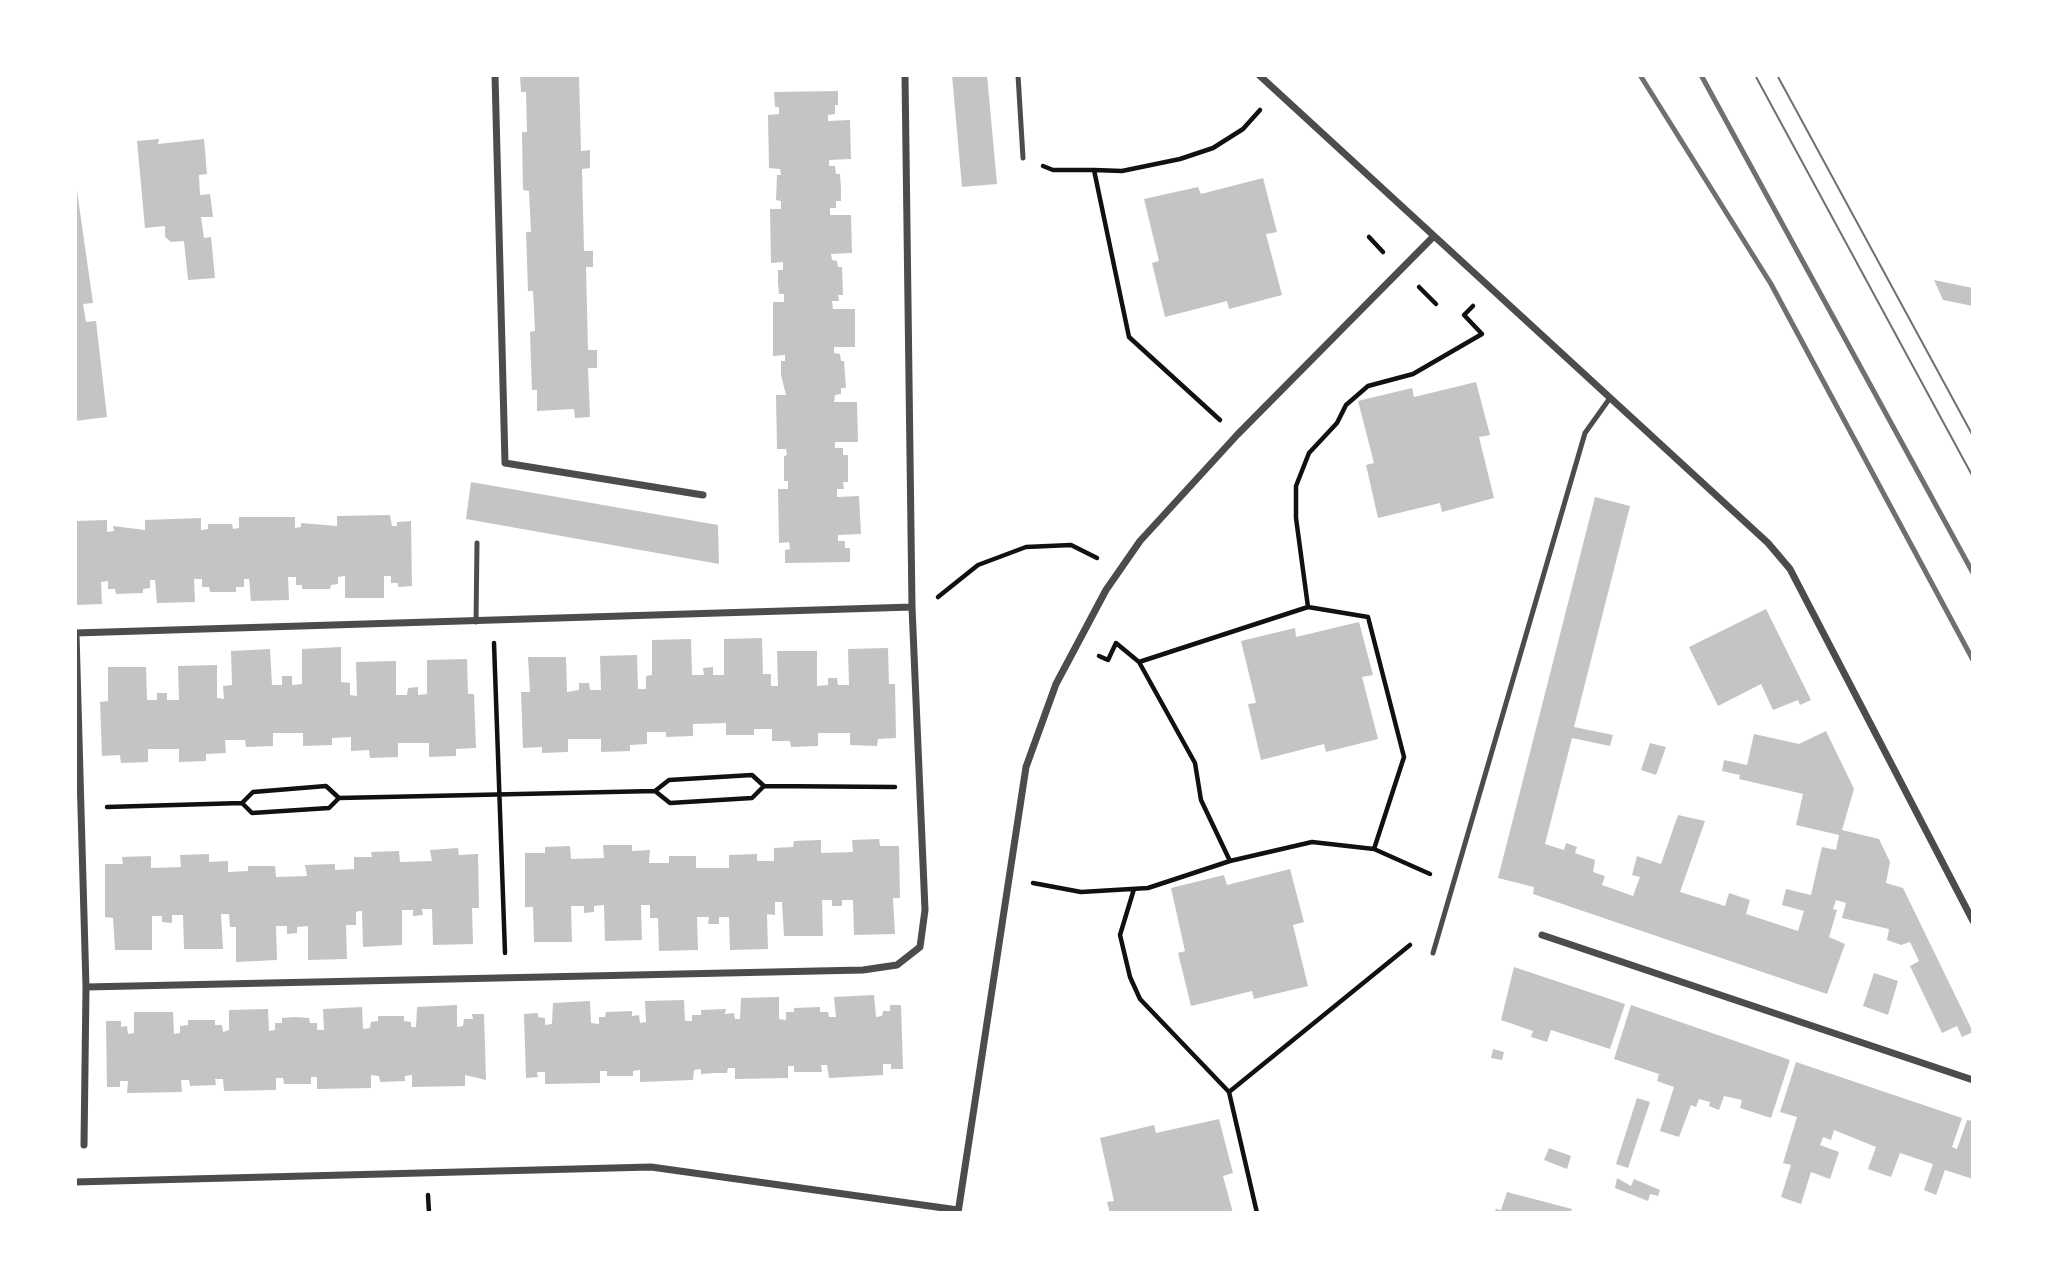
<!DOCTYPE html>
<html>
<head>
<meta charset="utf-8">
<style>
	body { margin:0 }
	#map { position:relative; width:2048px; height:1288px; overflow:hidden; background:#fff; font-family:Inter,sans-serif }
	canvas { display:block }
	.frame { position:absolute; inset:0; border:77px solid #fff; pointer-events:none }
</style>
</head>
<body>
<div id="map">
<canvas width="2048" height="1288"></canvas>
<div class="frame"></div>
</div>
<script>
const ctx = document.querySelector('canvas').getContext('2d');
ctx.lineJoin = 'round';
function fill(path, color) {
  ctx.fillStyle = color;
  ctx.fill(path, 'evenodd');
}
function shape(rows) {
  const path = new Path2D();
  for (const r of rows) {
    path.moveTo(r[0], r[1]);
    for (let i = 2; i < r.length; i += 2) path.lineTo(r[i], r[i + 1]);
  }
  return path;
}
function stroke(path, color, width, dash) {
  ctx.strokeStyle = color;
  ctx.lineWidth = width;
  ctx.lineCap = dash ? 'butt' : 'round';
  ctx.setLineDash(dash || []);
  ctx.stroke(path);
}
const building = shape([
	[520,75,579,75,581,151,590,150,590,168,582,169,584,251,593,251,593,267,586,267,588,350,597,350,597,368,588,368,590,417,575,418,574,409,537,411,537,390,532,390,530,332,535,331,533,291,528,291,526,232,531,232,529,191,523,190,522,132,527,132,526,92,521,92],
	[952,75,987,75,997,184,962,187],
	[838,91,838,105,835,105,835,114,828,115,828,121,850,120,851,159,829,160,829,166,835,166,836,174,840,174,841,188,841,201,836,201,836,208,830,208,830,215,851,215,852,253,831,254,832,260,837,261,838,267,842,267,843,295,838,295,839,301,832,301,833,309,855,309,855,347,834,347,834,353,840,354,841,361,844,361,846,388,841,388,841,394,835,395,834,402,857,402,858,442,835,442,835,448,843,448,843,455,848,455,848,482,843,482,844,489,837,489,837,497,859,496,861,534,838,535,838,541,845,541,845,548,850,548,850,562,785,563,785,550,790,549,789,542,779,543,778,489,788,489,788,481,784,481,784,456,787,455,786,449,777,449,776,395,786,395,781,375,781,361,785,361,785,355,773,356,773,302,784,302,784,294,779,294,778,283,778,270,783,270,783,262,771,263,770,209,781,209,781,201,776,200,777,175,781,175,780,169,769,168,768,115,779,114,779,107,775,107,774,92],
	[159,139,158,144,204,139,207,174,199,175,200,195,210,194,213,217,201,217,204,238,211,237,215,278,188,280,184,241,171,242,165,237,165,226,145,228,137,141],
	[75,177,93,303,83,304,86,322,96,321,107,417,75,421],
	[1263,178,1277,232,1266,234,1282,295,1229,309,1227,301,1165,317,1152,263,1159,261,1144,199,1198,187,1201,194],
	[1934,280,1973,288,1973,306,1943,300],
	[1476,382,1490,435,1479,437,1494,498,1442,512,1440,503,1378,518,1366,465,1374,463,1358,401,1412,388,1414,397],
	[471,482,718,525,719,564,466,519],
	[1595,497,1630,506,1574,727,1613,735,1610,746,1572,738,1545,844,1564,850,1566,843,1577,847,1575,853,1595,860,1593,872,1605,876,1602,885,1633,896,1640,877,1632,875,1637,856,1661,864,1678,815,1705,821,1680,892,1725,906,1729,893,1750,900,1746,914,1798,931,1804,911,1782,905,1786,889,1811,895,1822,847,1836,850,1839,835,1796,825,1803,794,1739,779,1740,775,1722,771,1724,760,1747,765,1754,734,1799,744,1826,731,1854,789,1842,830,1879,839,1890,862,1886,883,1903,888,1973,1032,1962,1037,1957,1026,1942,1033,1910,966,1919,961,1910,942,1901,945,1887,940,1889,929,1842,918,1846,903,1836,900,1833,909,1837,910,1829,937,1845,944,1827,994,1533,894,1534,887,1498,878],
	[390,515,392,526,397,526,397,522,411,521,412,586,398,587,398,583,391,583,391,576,384,576,384,598,345,598,345,576,338,577,338,584,331,585,330,589,302,589,302,585,296,585,296,577,288,577,289,600,251,601,249,579,244,579,244,587,236,587,236,592,210,592,209,587,202,587,202,579,194,579,195,602,157,603,155,580,150,580,150,588,143,589,143,593,116,594,115,589,108,589,108,581,101,582,102,604,75,605,75,521,107,520,107,532,114,531,113,526,145,530,145,520,201,518,201,530,208,529,208,524,232,524,233,529,239,528,239,517,295,517,295,528,301,527,301,523,337,526,337,516],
	[1766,609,1811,700,1800,705,1798,700,1773,710,1761,684,1718,706,1689,647],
	[1359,622,1373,675,1362,677,1378,739,1326,752,1324,744,1261,760,1248,704,1256,703,1241,641,1295,628,1296,637],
	[762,638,763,674,771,674,771,686,778,686,777,651,817,651,817,686,828,685,828,678,837,678,838,685,849,685,848,649,888,648,889,684,895,684,896,738,878,739,877,746,850,745,850,733,818,733,818,746,791,747,790,741,772,741,772,729,754,729,754,735,726,735,726,723,693,724,693,736,666,737,666,732,647,732,647,744,630,745,630,751,601,752,601,739,568,739,568,752,542,753,542,747,523,748,521,692,530,692,528,657,566,657,567,692,579,690,579,683,589,683,590,690,601,690,600,656,637,655,638,689,646,689,646,676,652,675,652,640,691,639,692,675,704,675,703,668,713,667,713,675,724,675,724,639],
	[341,647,341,682,350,683,350,695,357,696,356,662,396,661,396,695,407,695,408,688,418,687,418,695,427,694,427,660,467,659,468,694,474,694,476,748,456,749,456,756,429,757,429,743,398,743,398,757,370,758,369,750,351,751,351,737,332,738,332,745,303,746,303,733,273,733,273,746,246,747,245,740,225,740,226,753,206,754,206,761,179,762,179,749,148,749,148,762,121,763,120,755,102,756,100,702,108,701,108,667,146,667,147,700,157,700,157,693,167,693,167,700,179,700,178,666,217,665,217,698,224,699,223,686,232,685,231,651,270,649,272,685,282,685,282,676,292,676,292,685,302,684,302,649],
	[1650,743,1666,747,1656,775,1641,770],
	[879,839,880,846,899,846,900,898,893,898,895,934,854,935,853,900,842,900,842,906,832,906,832,900,822,900,823,936,784,936,782,902,775,902,775,915,767,914,768,949,730,950,729,917,719,917,719,924,708,924,709,917,697,917,698,950,659,951,658,918,650,918,650,905,641,905,642,940,605,941,604,905,594,906,594,912,584,913,584,906,571,906,572,942,534,942,533,907,525,907,525,853,545,853,545,847,570,846,571,859,604,858,603,845,632,845,632,851,650,850,649,863,669,863,669,856,696,856,696,868,729,868,729,855,757,854,757,861,774,861,774,848,793,847,794,841,821,840,821,853,853,852,852,840],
	[458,848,459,855,478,854,479,908,472,908,473,944,433,945,432,909,422,909,423,915,413,916,413,910,402,910,402,945,363,947,362,911,359,911,356,912,356,925,346,925,347,959,308,960,308,926,297,927,297,933,287,934,287,926,276,926,277,960,236,962,236,927,230,927,229,914,221,914,223,949,184,949,183,915,172,915,172,923,162,922,162,916,152,916,152,950,115,950,113,918,105,917,105,864,123,864,122,857,151,856,151,868,181,867,180,855,209,854,209,862,228,861,228,872,248,871,248,866,275,866,276,877,307,876,305,865,335,864,335,870,354,869,354,857,372,857,371,852,399,851,400,862,432,861,430,850],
	[1290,869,1304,922,1293,925,1308,986,1254,999,1252,991,1191,1006,1178,953,1185,951,1171,888,1224,875,1227,885],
	[1514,967,1625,1004,1610,1049,1551,1030,1547,1042,1531,1037,1533,1031,1501,1020],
	[1874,973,1898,981,1888,1015,1863,1006],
	[874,995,876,1017,882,1016,883,1011,890,1011,890,1005,901,1005,903,1069,891,1069,891,1064,883,1064,883,1075,829,1078,827,1065,821,1065,822,1072,794,1072,794,1066,788,1066,788,1078,735,1079,735,1068,728,1068,727,1073,715,1073,701,1074,701,1069,694,1070,693,1080,640,1082,640,1070,633,1071,633,1076,607,1076,607,1071,600,1071,600,1083,545,1084,545,1072,537,1072,538,1077,526,1078,524,1014,538,1013,538,1017,545,1018,545,1025,552,1024,553,1003,590,1001,591,1023,599,1024,599,1017,605,1017,606,1012,632,1011,632,1016,639,1015,640,1023,646,1022,645,1001,684,1000,685,1021,692,1021,692,1015,701,1015,701,1010,726,1009,725,1014,734,1013,735,1019,740,1019,741,998,779,997,779,1019,786,1020,786,1012,794,1012,794,1008,820,1007,820,1012,828,1012,829,1017,836,1017,834,997],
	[457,1005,457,1027,463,1026,464,1019,473,1019,472,1014,484,1014,486,1080,465,1075,465,1086,412,1087,412,1075,405,1076,405,1081,380,1082,379,1076,371,1075,371,1088,317,1089,317,1077,311,1077,311,1084,284,1084,283,1078,276,1078,276,1090,224,1091,223,1079,215,1079,216,1085,190,1086,189,1080,181,1080,182,1092,127,1093,128,1081,120,1081,120,1087,107,1087,106,1021,121,1021,121,1027,127,1026,128,1034,134,1033,134,1012,173,1012,174,1034,180,1033,180,1026,188,1025,188,1020,215,1020,215,1025,222,1025,223,1032,229,1030,229,1010,268,1009,269,1031,275,1030,275,1023,282,1023,282,1018,295,1017,309,1018,310,1023,317,1023,317,1030,324,1030,323,1009,362,1007,363,1029,370,1028,371,1022,378,1021,378,1016,404,1016,404,1021,411,1022,411,1027,416,1027,417,1007],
	[1631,1005,1790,1060,1771,1118,1740,1108,1742,1100,1724,1096,1719,1110,1709,1106,1710,1102,1699,1099,1696,1107,1691,1105,1679,1137,1660,1131,1674,1087,1657,1081,1659,1074,1614,1059],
	[1493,1049,1504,1052,1502,1060,1491,1058],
	[1796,1062,1962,1118,1952,1147,1957,1149,1967,1120,1973,1121,1973,1179,1945,1170,1936,1195,1924,1190,1933,1164,1900,1153,1891,1177,1868,1169,1876,1147,1834,1130,1831,1140,1823,1137,1820,1145,1839,1152,1830,1179,1811,1172,1801,1204,1781,1197,1791,1165,1783,1163,1797,1117,1780,1112],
	[1637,1098,1650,1102,1628,1168,1616,1164],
	[1219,1119,1233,1173,1223,1176,1233,1213,1110,1213,1107,1202,1114,1201,1100,1138,1154,1125,1156,1133],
	[1549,1148,1571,1156,1567,1169,1544,1160],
	[1617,1178,1631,1186,1634,1179,1660,1190,1658,1196,1650,1194,1648,1201,1615,1188],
	[1507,1192,1572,1209,1570,1213,1494,1213,1496,1209,1501,1210]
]);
const path = shape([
	[1043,166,1053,170,1094,170,1129,337,1220,420],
	[1094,170,1122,171,1180,159,1213,148,1243,129,1260,110],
	[1369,237,1383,252],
	[1419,287,1436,304],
	[938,597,978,565,1026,547,1071,545,1097,558],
	[1308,607,1368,617,1404,757,1374,849],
	[494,643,505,953],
	[1099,656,1108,660,1116,643,1139,662],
	[655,791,669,780,752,775,764,786],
	[242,803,253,792,326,786,339,798],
	[107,807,242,803,252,813,329,808,339,798,655,791,670,803,752,798,764,786,895,787],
	[1230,861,1312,842,1374,849,1430,874],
	[1033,883,1081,892,1148,888,1230,861,1201,800,1195,763,1139,662,1308,607,1296,518,1296,486,1309,453,1337,423,1346,405,1368,386,1413,374,1482,334,1464,315,1473,306],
	[1134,889,1120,935,1130,977,1140,999,1229,1092],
	[428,1195,429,1213],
	[1257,1213,1229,1092,1410,945]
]);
const service = shape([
	[1018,75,1023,158],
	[476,622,477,543],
	[1433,953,1585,433,1610,398]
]);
const minor = shape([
	[495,75,505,463,703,495],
	[1259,75,1768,543,1790,569,1973,921],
	[75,633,912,607],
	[76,633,86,987,84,1145],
	[1542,935,1973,1080],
	[86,987,863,970,897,965,920,947,925,910,912,607,905,75],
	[75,1182,651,1167,958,1210],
	[958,1213,1026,767,1056,684,1106,590,1140,541,1237,435,1434,236]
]);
const tram = shape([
	[1755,75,1973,477],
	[1777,75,1973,436]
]);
const rail = shape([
	[1640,75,1771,284,1973,660],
	[1701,75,1973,573]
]);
fill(building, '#c4c4c4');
stroke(path, '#111', 4.5);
stroke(service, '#4c4c4c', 5);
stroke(minor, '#4c4c4c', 7);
stroke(tram, '#707070', 2);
stroke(rail, '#707070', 5);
</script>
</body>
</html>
